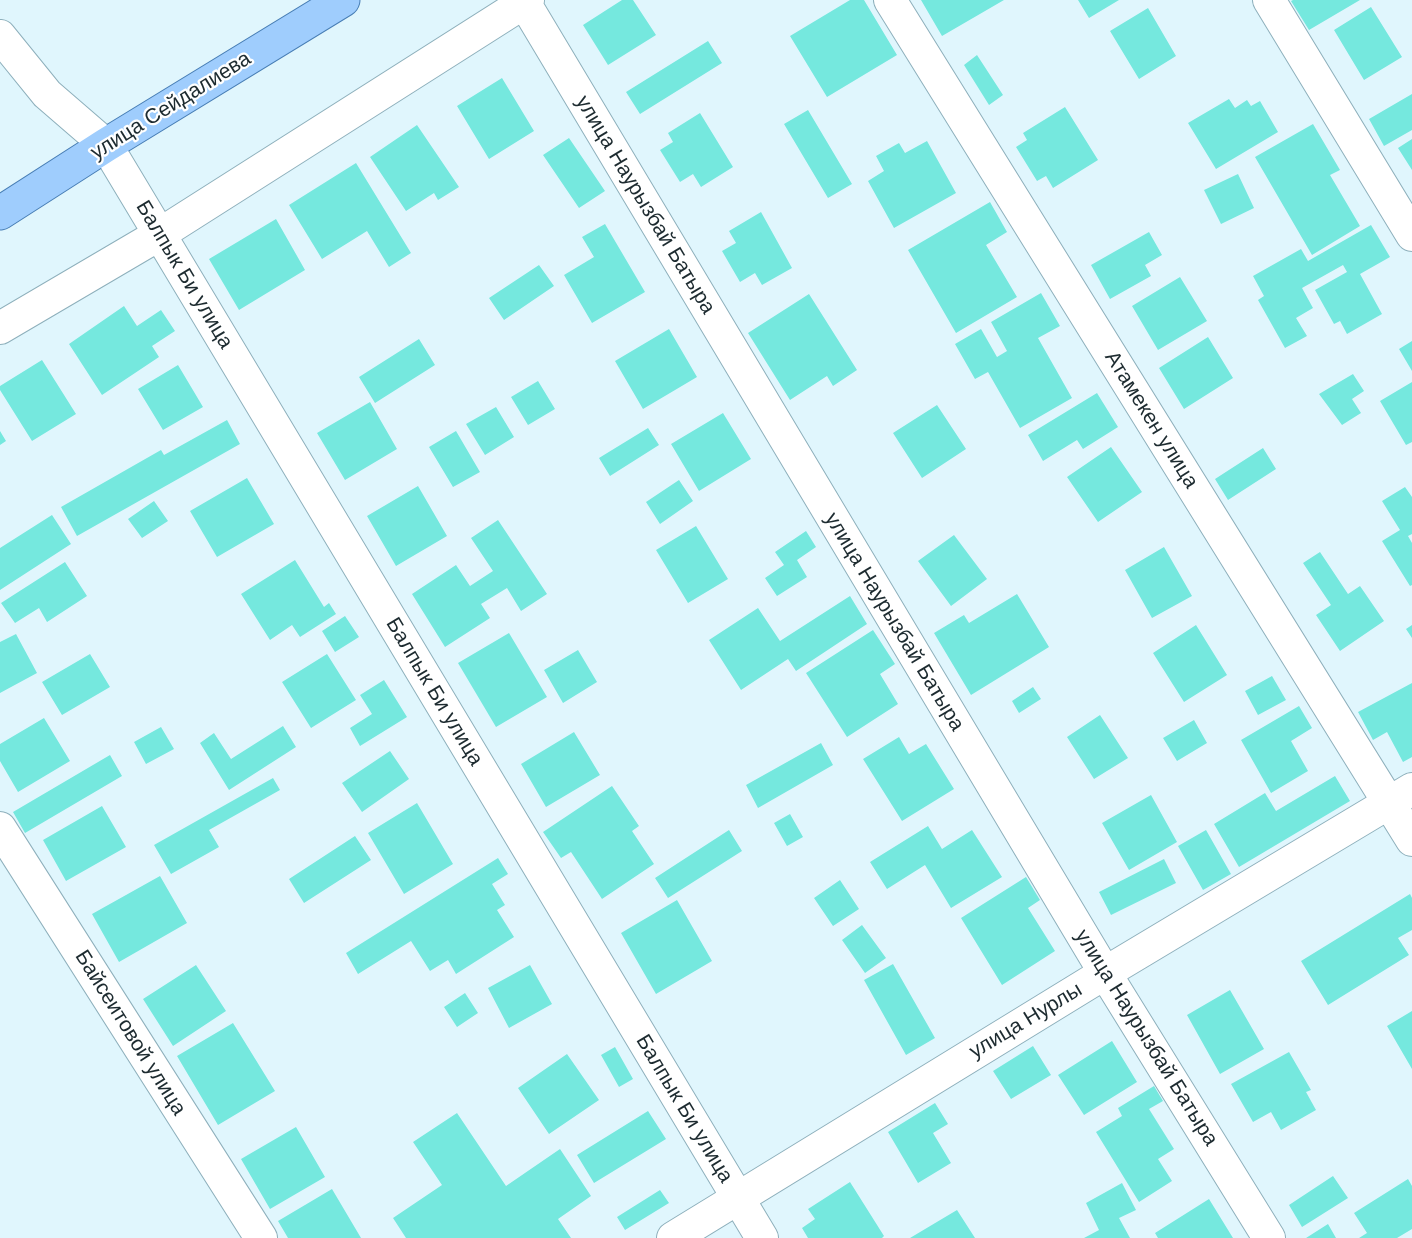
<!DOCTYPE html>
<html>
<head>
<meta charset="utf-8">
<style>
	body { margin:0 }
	canvas { display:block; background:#e0f6fd }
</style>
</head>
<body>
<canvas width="1412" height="1238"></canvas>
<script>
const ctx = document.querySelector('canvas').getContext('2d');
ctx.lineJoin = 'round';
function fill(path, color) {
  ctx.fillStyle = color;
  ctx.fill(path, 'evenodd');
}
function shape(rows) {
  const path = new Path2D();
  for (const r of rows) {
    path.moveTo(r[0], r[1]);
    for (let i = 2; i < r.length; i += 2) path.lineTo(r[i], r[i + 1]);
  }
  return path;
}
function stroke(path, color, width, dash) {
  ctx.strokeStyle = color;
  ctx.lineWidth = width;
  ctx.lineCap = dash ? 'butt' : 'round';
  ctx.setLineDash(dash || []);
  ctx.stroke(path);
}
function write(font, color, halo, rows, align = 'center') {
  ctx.font = font + ' Arial,sans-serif';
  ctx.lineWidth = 4.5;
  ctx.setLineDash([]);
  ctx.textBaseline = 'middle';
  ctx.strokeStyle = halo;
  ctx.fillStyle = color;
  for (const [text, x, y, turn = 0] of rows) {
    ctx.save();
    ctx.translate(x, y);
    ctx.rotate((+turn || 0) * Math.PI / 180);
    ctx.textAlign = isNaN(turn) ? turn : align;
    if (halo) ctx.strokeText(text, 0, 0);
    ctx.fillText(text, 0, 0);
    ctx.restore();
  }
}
const building = shape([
	[622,0,633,0,656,35,608,65,583,25],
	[850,0,864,0,897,55,827,97,790,36],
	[921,0,1004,0,942,36],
	[1078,0,1119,0,1089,18],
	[1293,0,1360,0,1309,30,1291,1],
	[1371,7,1402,57,1364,80,1334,30],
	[1148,8,1176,56,1139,79,1110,31],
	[708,41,722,63,640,114,626,92],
	[977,55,1003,95,989,105,964,65],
	[502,78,534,131,489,159,457,106],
	[1412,94,1412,130,1384,146,1369,119],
	[1229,99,1235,108,1247,100,1251,106,1260,101,1278,132,1216,169,1188,123],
	[1065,107,1098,160,1053,188,1046,176,1037,181,1016,147,1027,140,1023,133],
	[808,110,852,184,828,198,784,124],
	[700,113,733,167,701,187,693,174,680,182,660,150,673,142,668,133],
	[1313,124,1340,170,1330,175,1360,226,1312,255,1255,157],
	[417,125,459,187,438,200,434,193,406,211,370,157],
	[569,138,605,191,579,208,543,155],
	[1412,139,1412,170,1398,148],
	[927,141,956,193,894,228,868,181,884,171,876,156,899,143,905,153],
	[356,163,411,253,389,267,367,231,322,259,289,205],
	[1238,174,1254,208,1221,224,1204,190],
	[990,202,1007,232,986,245,1017,297,956,333,908,250],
	[761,212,792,268,762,285,755,273,740,282,722,251,736,243,729,231],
	[276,219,305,270,239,310,209,259],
	[605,224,645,292,592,323,564,275,594,257,582,237],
	[1371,225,1390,257,1360,274,1382,314,1347,334,1340,321,1334,324,1315,290,1347,272,1343,265,1302,288,1313,308,1296,318,1307,336,1285,348,1258,300,1264,296,1253,276,1301,249,1308,261],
	[1149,232,1162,255,1145,265,1151,276,1110,299,1091,265],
	[539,265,554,286,504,320,489,298],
	[1180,277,1207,321,1158,350,1132,306],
	[1041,293,1060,326,1038,338,1072,398,1020,428,988,372,975,379,955,344,981,329,997,357,1007,351,991,322],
	[809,294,857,370,833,386,827,376,790,400,748,333],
	[124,306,137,326,161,310,175,331,152,346,159,357,102,395,69,344],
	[669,329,697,377,643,409,615,361],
	[1208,337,1233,378,1184,409,1159,368],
	[419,339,435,365,375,403,359,377],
	[1412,341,1412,371,1399,349],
	[42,360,76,414,32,441,0,390,0,386],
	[178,365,203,407,163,430,138,389],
	[1353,374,1364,391,1352,399,1361,413,1342,425,1319,394],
	[538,381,555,409,528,425,511,397],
	[1412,382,1412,442,1406,445,1380,401],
	[1097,393,1118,427,1083,449,1077,440,1043,461,1028,435],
	[370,402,397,449,345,480,317,433],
	[937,405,966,449,922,478,893,433],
	[496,407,514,437,485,455,466,424],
	[723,413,751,459,699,491,671,444],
	[227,420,240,444,77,536,61,507,161,450,164,455],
	[648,428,659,445,610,476,599,458],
	[0,431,6,441,0,445],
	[456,431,480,472,453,487,429,447],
	[1111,447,1142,492,1098,522,1067,477],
	[1263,448,1276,469,1228,500,1215,479],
	[247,478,274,524,217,557,190,511],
	[679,480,693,501,660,524,646,502],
	[418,486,447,536,396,566,367,516],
	[1405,487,1412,497,1412,534,1408,536,1412,543,1412,585,1410,586,1382,541,1400,530,1382,501],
	[154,501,168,521,142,538,128,519],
	[52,515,71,544,0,590,0,548],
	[498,520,547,594,521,611,507,588,481,604,490,618,445,647,412,594,456,565,470,586,493,571,471,538],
	[696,526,728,579,688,603,656,550],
	[806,531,816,547,797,560,807,577,777,596,765,578,784,565,775,552],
	[954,535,987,579,951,606,918,561],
	[1164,547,1192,596,1152,618,1125,570],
	[1320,552,1348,594,1360,586,1384,621,1340,651,1316,615,1331,605,1303,563],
	[295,560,324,607,329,603,336,614,300,637,292,625,270,640,241,594],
	[65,562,87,596,47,622,39,608,15,623,1,603],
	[1017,594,1049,647,971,695,934,633,964,615,969,623],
	[850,596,867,624,796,671,788,659,741,690,709,640,758,608,780,641],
	[345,616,359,637,335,652,322,631],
	[1196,625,1227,675,1184,702,1153,653],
	[1412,625,1412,638,1406,629],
	[873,630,895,664,880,674,898,704,847,737,806,673],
	[509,633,547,697,496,727,458,663],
	[16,634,37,673,0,693,0,642],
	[578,650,597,682,563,703,544,670],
	[90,654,110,687,62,715,42,682],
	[327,654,356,700,311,728,282,682],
	[1272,676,1286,700,1258,715,1245,691],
	[384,680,407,717,360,746,350,728,372,714,360,695],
	[1412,683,1412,757,1403,762,1387,732,1373,740,1358,712],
	[1033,687,1041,699,1019,713,1012,701],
	[1299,706,1312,728,1291,741,1308,771,1271,793,1241,740],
	[1100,715,1128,758,1094,779,1067,737],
	[44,718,70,761,18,792,0,761,0,744],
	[1194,720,1207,743,1177,761,1163,738],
	[283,726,296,747,229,790,200,743,214,733,231,759],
	[161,727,174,749,146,764,134,742],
	[574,732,600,775,546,807,521,764],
	[899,737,909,754,926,744,954,789,902,821,863,759],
	[821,743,833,765,758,808,746,785],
	[390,751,409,779,362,812,342,783],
	[110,755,122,776,25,833,13,812],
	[1335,776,1350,801,1239,867,1214,824,1265,793,1276,811],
	[273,778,280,790,209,830,219,847,171,874,154,845],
	[612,786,639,826,632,831,654,864,602,899,571,852,561,858,543,832],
	[1151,795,1177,842,1129,870,1102,823],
	[417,803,453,864,404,894,368,833],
	[102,806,126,847,66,881,43,840],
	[790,814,803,837,787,846,774,823],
	[928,826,942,849,972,830,1002,877,951,908,925,865,887,889,870,862],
	[729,830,742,851,668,898,655,878],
	[1206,830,1231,874,1203,890,1178,846],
	[355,836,371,860,304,903,289,879],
	[498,858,508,874,492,884,505,905,497,910,514,937,456,974,448,960,430,971,411,941,358,974,346,953],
	[1164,859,1176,883,1111,915,1099,892],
	[160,876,187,923,119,962,92,914],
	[1026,877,1040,900,1028,908,1055,951,1002,985,961,918],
	[840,880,859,909,833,926,814,898],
	[1410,894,1412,898,1412,930,1398,938,1409,955,1328,1005,1301,961],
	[677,900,712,961,656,994,621,933],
	[862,925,886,958,865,973,842,940],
	[893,964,935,1038,906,1055,864,980],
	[196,965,226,1011,173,1046,143,999],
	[530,965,552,1004,509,1028,488,988],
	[1230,990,1264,1049,1220,1074,1187,1015],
	[465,993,478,1013,457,1027,444,1007],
	[1412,1011,1412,1069,1387,1026],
	[233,1023,275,1091,218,1125,177,1056],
	[1112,1041,1137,1082,1084,1115,1058,1075],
	[1033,1046,1051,1075,1011,1099,993,1071],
	[615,1047,633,1079,619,1087,601,1055],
	[1289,1052,1311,1090,1306,1092,1316,1110,1281,1130,1271,1112,1253,1122,1231,1084],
	[567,1054,599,1100,549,1134,518,1088],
	[1154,1086,1163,1101,1149,1109,1174,1149,1158,1159,1172,1181,1139,1202,1096,1132,1122,1116,1118,1108],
	[935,1103,948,1124,933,1133,951,1163,918,1183,888,1132],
	[648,1111,666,1139,594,1183,577,1155],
	[457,1113,506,1186,560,1149,591,1196,558,1219,571,1238,406,1238,393,1218,442,1185,413,1142],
	[296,1127,325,1177,270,1209,241,1159],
	[1333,1176,1348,1198,1302,1227,1289,1205],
	[1408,1179,1412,1186,1412,1229,1397,1238,1359,1238,1367,1233,1354,1213],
	[850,1182,884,1236,882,1238,808,1238,802,1228,815,1219,808,1209],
	[1122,1183,1136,1210,1119,1218,1130,1238,1084,1238,1099,1230,1086,1203],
	[332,1189,361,1238,288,1238,278,1221],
	[660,1190,669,1203,625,1230,617,1217],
	[1209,1199,1233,1238,1158,1238,1155,1233],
	[957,1210,975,1238,910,1238],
	[1328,1224,1336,1238,1306,1238]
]);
const minor = shape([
	[890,0,1412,840],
	[1269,0,1412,235],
	[524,2,1105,973,1269,1238],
	[0,36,47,94,106,145,762,1238],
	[0,328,160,234,528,0],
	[0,828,261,1238],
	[673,1238,1105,973,1412,789]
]);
const primary = shape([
	[0,213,106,145,343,0]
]);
const streetNames = [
	["улица Сейдалиева",171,106,-32],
	["улица Наурызбай Батыра",645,205,59],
	["Балпык Би улица",184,275,59],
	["Атамекен улица",1151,420,58],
	["улица Наурызбай Батыра",894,622,59],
	["Балпык Би улица",434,692,59],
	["улица Нурлы",1026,1021,-31],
	["Байсеитовой улица",130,1033,58],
	["улица Наурызбай Батыра",1146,1038,58],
	["Балпык Би улица",684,1109,59]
];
fill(building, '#75e8de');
stroke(minor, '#8eb0bc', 34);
stroke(primary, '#487eb5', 35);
stroke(minor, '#fff', 32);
stroke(primary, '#9fcdfd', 33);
write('21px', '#1d2b30', '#fff', streetNames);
</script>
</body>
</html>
